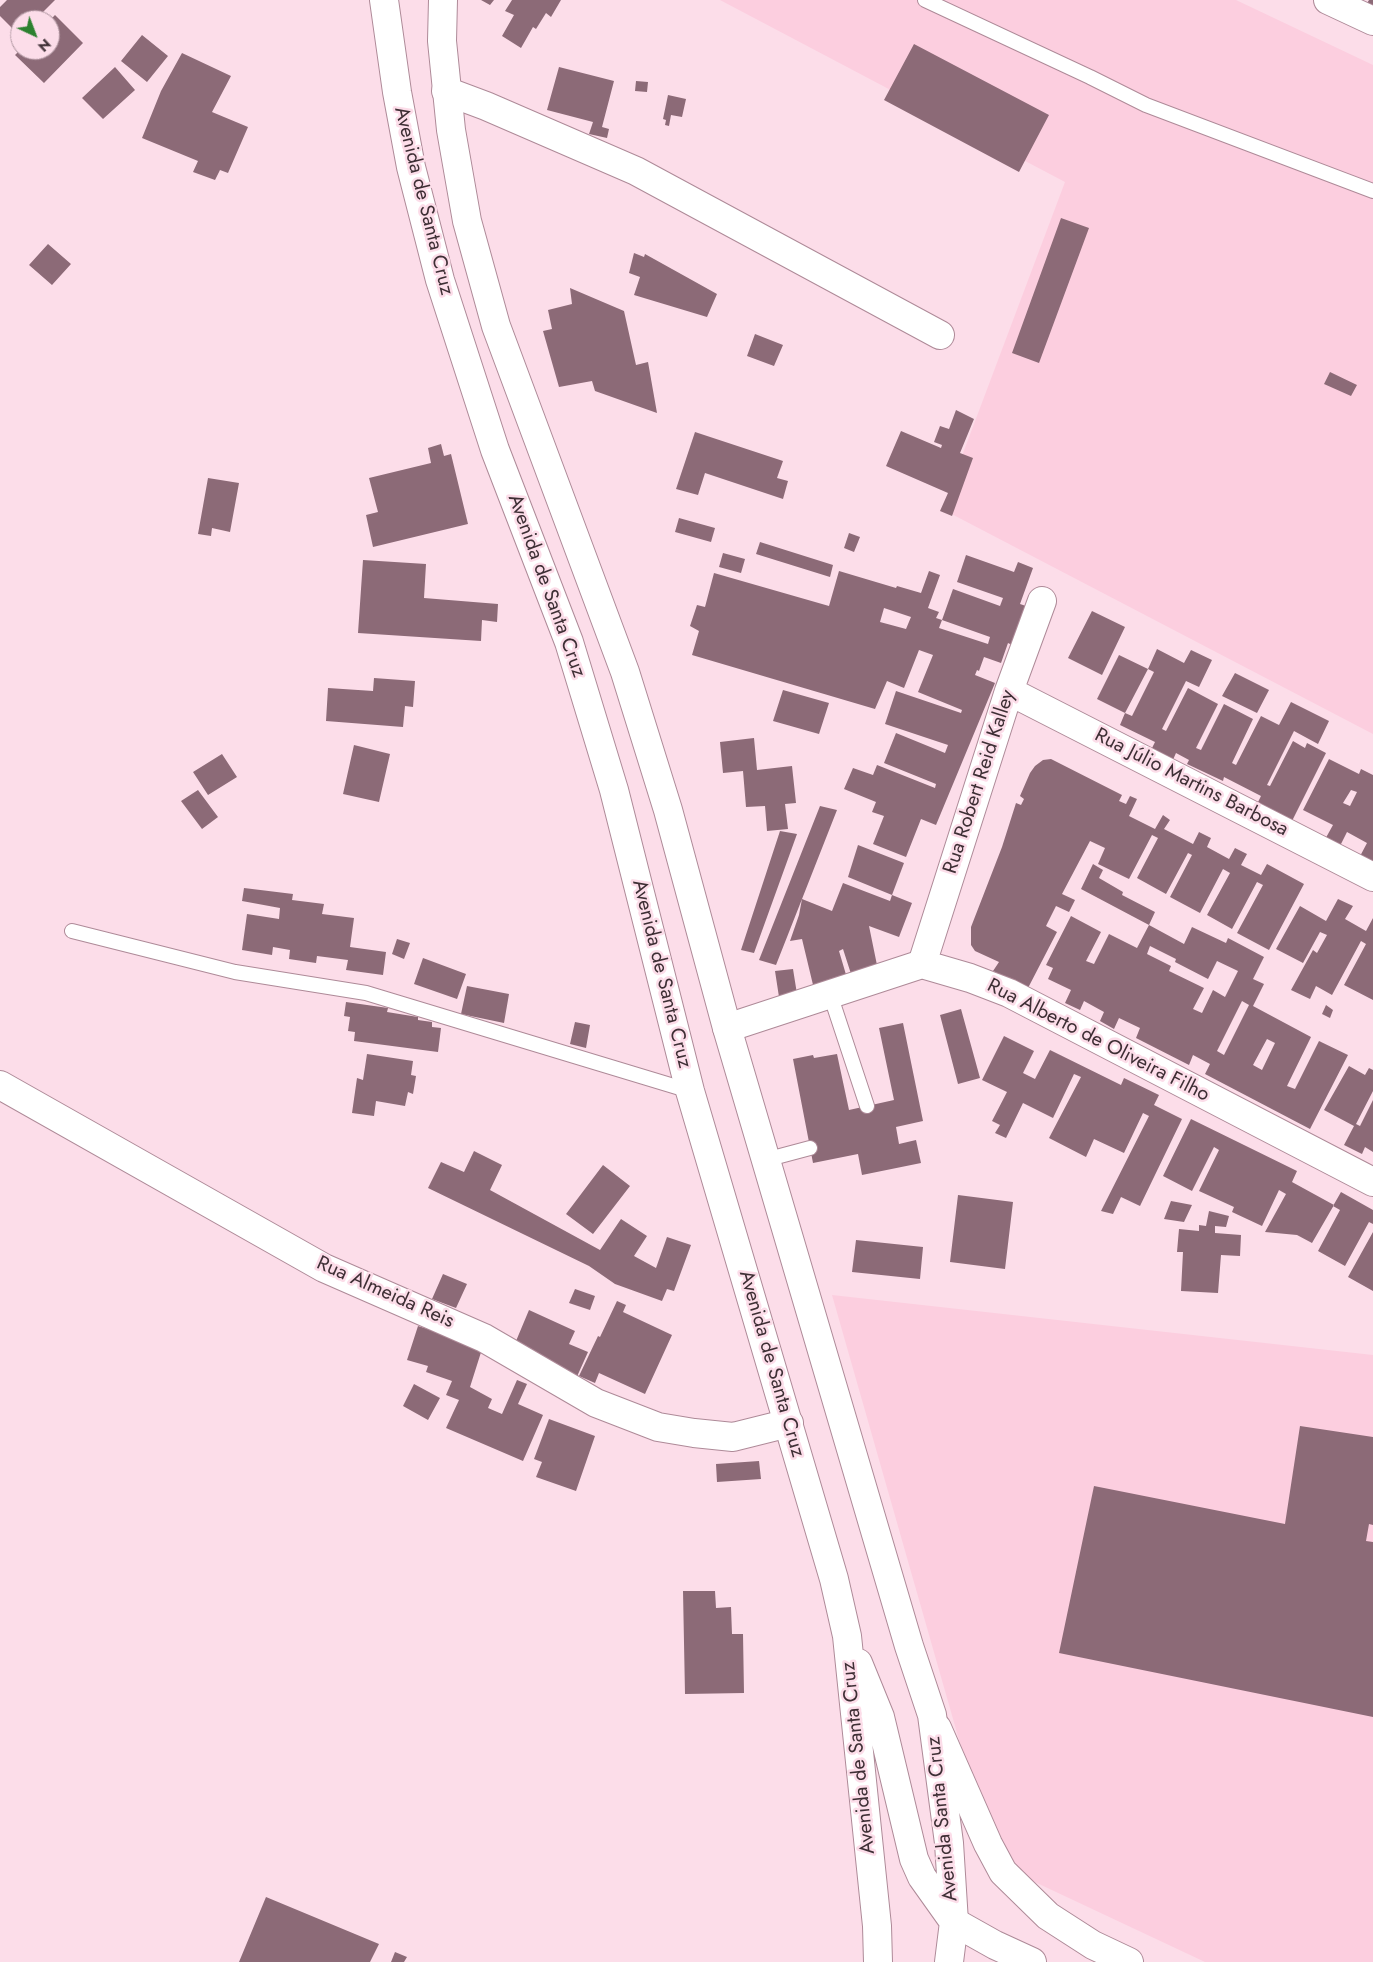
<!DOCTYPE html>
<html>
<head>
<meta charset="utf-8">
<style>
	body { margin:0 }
	#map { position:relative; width:1373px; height:1962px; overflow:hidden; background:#fcdde9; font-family:Jost,sans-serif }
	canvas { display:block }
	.north { position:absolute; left:10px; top:10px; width:50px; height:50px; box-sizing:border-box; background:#fcdde9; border:1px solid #b097a1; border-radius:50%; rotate:137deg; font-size:14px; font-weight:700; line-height:20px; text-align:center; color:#3e2f35 }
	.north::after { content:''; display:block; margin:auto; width:18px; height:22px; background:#2c812f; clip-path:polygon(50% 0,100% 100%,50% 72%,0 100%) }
</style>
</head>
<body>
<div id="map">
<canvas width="1373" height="1962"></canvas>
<div class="north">N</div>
</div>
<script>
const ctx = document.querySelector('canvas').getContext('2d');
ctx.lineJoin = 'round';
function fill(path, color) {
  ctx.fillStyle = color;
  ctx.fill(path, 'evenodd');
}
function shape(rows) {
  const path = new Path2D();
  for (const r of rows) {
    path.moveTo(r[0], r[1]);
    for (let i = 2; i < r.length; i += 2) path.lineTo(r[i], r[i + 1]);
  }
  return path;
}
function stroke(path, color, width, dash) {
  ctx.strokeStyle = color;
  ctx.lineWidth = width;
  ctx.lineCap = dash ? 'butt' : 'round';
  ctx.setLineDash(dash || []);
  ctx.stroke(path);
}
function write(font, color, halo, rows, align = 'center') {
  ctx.font = font + ' Jost,sans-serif';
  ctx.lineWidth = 5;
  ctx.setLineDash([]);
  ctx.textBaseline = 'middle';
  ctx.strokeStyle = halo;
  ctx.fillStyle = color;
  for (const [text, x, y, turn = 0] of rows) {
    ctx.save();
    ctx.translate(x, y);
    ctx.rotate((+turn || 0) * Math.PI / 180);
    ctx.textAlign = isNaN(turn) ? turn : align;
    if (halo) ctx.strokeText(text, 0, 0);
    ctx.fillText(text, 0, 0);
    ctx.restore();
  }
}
const built = shape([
	[720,0,1236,0,1373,65,1373,734,942,509,1065,182],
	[832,1295,1373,1355,1373,1962,1205,1962,1022,1876,973,1789]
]);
const building = shape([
	[7,0,55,0,35,20,20,20,20,36,0,16,0,7],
	[481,0,494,0,490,5],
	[512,0,561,0,551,17,546,13,536,29,533,27,521,48,502,36,514,15,505,11],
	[1369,0,1373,0,1373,15,1363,10],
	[55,15,83,43,44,83,15,55,20,50,50,50,50,20],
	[142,35,168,56,147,82,121,61],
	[914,44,1049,115,1019,172,884,100],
	[182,53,231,76,212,112,248,127,228,173,220,170,215,180,193,172,198,161,142,138,161,91],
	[115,67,135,90,103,119,82,98],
	[559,67,614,81,602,127,609,129,607,138,589,134,593,122,547,110],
	[636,81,648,82,647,92,635,91],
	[668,95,686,99,682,117,671,115,669,126,665,125,666,120,663,119],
	[1061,218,1089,228,1039,363,1012,353],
	[48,244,71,264,52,285,29,265],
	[634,253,644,257,645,254,717,294,707,317,634,295,640,277,629,273],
	[570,288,624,311,636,365,648,362,657,413,595,391,592,381,559,387,543,331,552,329,548,310,572,304],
	[755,334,783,345,774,366,747,356],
	[1330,372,1357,385,1351,396,1324,384],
	[956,410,974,419,960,453,973,458,952,516,940,511,948,493,886,466,901,431,941,448,942,445,934,442,940,426,949,429],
	[695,432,783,461,777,478,788,481,783,499,705,473,698,495,676,489],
	[441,444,444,456,451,454,468,524,373,547,366,515,378,512,369,478,431,463,428,448],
	[208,478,239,483,230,532,212,528,211,536,198,534],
	[679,518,715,528,711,542,675,532],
	[849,533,860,537,854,552,844,548],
	[760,542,833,565,830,577,756,554],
	[723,553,745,559,741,573,719,567],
	[966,555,1014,572,1018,562,1033,568,1020,604,1026,606,1012,645,1008,643,1001,663,984,657,979,671,977,670,975,675,995,683,936,825,921,819,906,857,873,844,884,816,872,812,876,802,844,789,853,768,873,775,877,765,935,788,936,784,884,763,896,733,945,753,948,745,885,724,896,691,961,713,962,710,918,692,933,655,919,650,904,688,887,681,875,709,692,655,699,631,690,626,697,605,705,607,714,573,829,606,839,571,896,588,897,586,921,593,929,571,940,575,928,608,939,612,936,618,942,620,953,589,1000,606,1003,598,957,582],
	[884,608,911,617,906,629,880,622],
	[942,620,990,637,988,644,939,628],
	[363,560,426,564,424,598,498,604,497,622,482,620,481,641,358,633],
	[1092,611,1125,627,1102,675,1068,658],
	[1157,649,1184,663,1191,650,1212,660,1199,687,1186,681,1162,729,1166,731,1188,688,1218,704,1196,748,1201,750,1224,704,1253,719,1232,763,1236,765,1261,716,1279,725,1291,702,1329,721,1318,744,1294,731,1267,785,1270,786,1293,741,1305,748,1307,743,1326,753,1289,827,1254,810,1261,796,1224,777,1223,781,1187,764,1189,760,1176,753,1172,762,1150,752,1155,742,1120,725,1125,713,1132,716,1154,672,1148,669],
	[1119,655,1148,669,1125,713,1097,699],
	[1235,673,1269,690,1257,713,1222,696],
	[374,678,415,681,413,707,405,706,403,727,326,721,328,688,373,691],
	[783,690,829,703,819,734,773,721],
	[754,738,757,770,792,766,796,803,785,804,788,829,767,831,765,806,746,807,743,771,723,773,720,742],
	[354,745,390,754,379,802,343,794],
	[222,754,237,777,208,795,193,772],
	[1051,759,1122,795,1119,801,1126,804,1130,796,1137,799,1129,816,1155,829,1163,815,1170,820,1164,829,1193,844,1199,832,1211,838,1207,847,1229,859,1235,848,1247,854,1241,865,1261,875,1267,864,1304,884,1269,950,1237,933,1263,885,1257,882,1232,929,1207,915,1230,873,1223,869,1200,913,1170,897,1192,855,1188,853,1166,894,1137,878,1158,838,1152,835,1129,879,1098,864,1105,848,1090,841,1062,894,1075,900,1069,912,1056,906,1046,926,1057,932,1028,988,993,971,999,962,975,951,971,945,971,927,1002,847,1016,803,1021,805,1024,799,1020,796,1030,773,1035,766,1043,760],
	[1329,759,1359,774,1361,769,1373,775,1373,868,1358,860,1367,843,1347,832,1338,850,1323,843,1333,825,1303,810],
	[1351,790,1357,792,1350,806,1343,803],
	[198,790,218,817,202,829,181,801],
	[820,806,837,810,802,899,832,911,843,883,890,901,892,895,912,903,899,937,869,926,878,970,852,977,843,949,839,951,847,978,814,989,802,939,790,941,799,915,802,899,776,965,759,960],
	[780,831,797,834,754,953,741,950],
	[858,845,904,863,892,895,848,877],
	[1093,864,1103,870,1099,878,1123,892,1122,895,1155,912,1149,925,1081,889],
	[244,888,293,894,292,900,324,904,322,914,354,918,350,947,386,952,383,975,346,970,348,960,317,956,316,963,289,959,290,950,273,947,272,955,242,950,247,914,279,919,280,908,242,901],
	[1338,899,1353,906,1345,919,1366,931,1373,918,1373,1000,1344,985,1366,944,1361,941,1332,995,1316,986,1310,999,1291,990,1313,950,1317,953,1327,935,1320,932,1303,963,1276,949,1300,906,1326,921],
	[1071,916,1101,932,1086,961,1094,964,1109,934,1137,948,1149,925,1184,944,1192,927,1226,943,1228,938,1264,957,1253,979,1264,984,1253,1006,1311,1037,1287,1086,1295,1089,1319,1041,1348,1055,1310,1129,1205,1074,1210,1064,1193,1055,1189,1065,1136,1038,1140,1028,1119,1018,1114,1029,1100,1021,1104,1012,1084,1001,1080,1010,1065,1003,1071,990,1048,979,1053,968,1046,965],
	[1150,946,1176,959,1175,962,1208,979,1217,961,1238,971,1225,997,1213,990,1202,1013,1193,1009,1204,988,1169,971,1171,966,1147,954],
	[1242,1001,1249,1005,1224,1055,1217,1051],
	[1267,1039,1275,1043,1262,1070,1253,1065],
	[397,939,410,943,404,959,392,954],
	[423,958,466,974,457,999,414,984],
	[793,969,797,994,779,997,775,971],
	[467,986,509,994,504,1023,461,1014],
	[346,1002,388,1008,387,1012,418,1017,418,1020,432,1022,432,1027,441,1028,438,1052,354,1041,355,1032,348,1031,350,1017,344,1016],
	[1326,1005,1333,1010,1330,1018,1322,1014],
	[961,1009,980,1078,958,1084,940,1015],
	[575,1022,590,1025,586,1048,570,1044],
	[903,1023,923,1121,896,1127,899,1144,916,1140,921,1163,862,1175,858,1154,813,1163,793,1059,813,1055,814,1058,837,1054,849,1110,894,1100,879,1028],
	[1004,1036,1034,1051,1023,1073,1035,1079,1050,1050,1121,1085,1124,1078,1159,1095,1154,1105,1182,1119,1140,1206,1121,1197,1113,1214,1101,1211,1149,1116,1143,1113,1124,1153,1094,1139,1086,1157,1049,1138,1081,1077,1074,1074,1053,1118,1023,1103,1006,1138,995,1133,1000,1125,992,1121,1007,1092,982,1080],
	[367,1054,413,1061,411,1075,416,1076,413,1094,408,1092,405,1106,376,1101,374,1116,352,1113,357,1078,363,1080],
	[1349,1066,1365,1075,1369,1068,1373,1070,1373,1091,1356,1124,1360,1126,1373,1100,1373,1152,1365,1147,1362,1154,1344,1145,1354,1126,1324,1110],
	[1191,1119,1297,1171,1292,1182,1334,1205,1312,1243,1297,1235,1265,1232,1286,1194,1279,1190,1262,1226,1232,1212,1234,1207,1199,1191,1219,1150,1214,1147,1192,1191,1163,1176],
	[474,1151,502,1165,490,1190,600,1250,621,1219,647,1236,634,1256,656,1268,667,1237,691,1245,674,1291,667,1289,662,1301,615,1284,589,1266,428,1188,441,1162,464,1172],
	[603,1165,630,1186,593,1234,566,1214],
	[1341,1192,1373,1210,1373,1224,1369,1222,1345,1266,1318,1251,1340,1210,1333,1206],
	[958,1195,1013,1202,1005,1269,950,1262],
	[1171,1201,1192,1205,1184,1222,1164,1219],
	[1209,1211,1229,1216,1226,1227,1215,1226,1215,1233,1241,1235,1240,1256,1221,1255,1218,1293,1181,1291,1183,1252,1177,1252,1179,1229,1199,1231,1199,1225,1206,1226],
	[1373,1232,1373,1291,1348,1277],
	[856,1240,923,1247,920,1279,852,1272],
	[443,1274,467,1284,456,1308,432,1299],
	[575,1289,595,1296,590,1310,569,1303],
	[617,1301,626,1305,623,1312,672,1335,645,1394,599,1373,595,1383,579,1376,598,1336,600,1337],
	[529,1310,575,1331,569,1344,588,1352,575,1381,511,1353],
	[418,1326,483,1346,470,1387,492,1399,488,1408,502,1414,517,1380,527,1384,518,1404,543,1415,523,1461,446,1428,459,1400,446,1395,452,1381,426,1372,428,1366,407,1360],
	[414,1384,440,1398,428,1420,403,1406],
	[549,1419,595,1436,576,1491,536,1477,542,1462,534,1459],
	[1300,1426,1373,1437,1373,1525,1369,1524,1366,1541,1373,1542,1373,1717,1059,1653,1094,1486,1285,1524],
	[759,1461,761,1479,717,1482,716,1464],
	[683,1591,715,1591,716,1608,731,1607,732,1634,743,1634,744,1693,685,1694],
	[266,1897,379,1944,370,1962,239,1962],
	[395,1952,407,1957,404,1962,391,1962]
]);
const service = shape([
	[925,0,1090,77,1146,105,1373,191],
	[72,931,235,972,366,993,690,1091],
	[830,994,867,1106],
	[765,1160,810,1148]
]);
const minor = shape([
	[1328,0,1373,21],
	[446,91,486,106,636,171,940,335],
	[1009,691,1373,877],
	[922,964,1009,691,1042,601],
	[727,1028,922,964,970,978,1009,993,1373,1182],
	[0,1085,324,1268,484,1338,596,1403,658,1427,694,1433,733,1437,789,1423]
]);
const secondary = shape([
	[937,1728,988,1844,1003,1872,1048,1916,1093,1945,1129,1962],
	[954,1922,995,1945,1032,1962]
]);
const primary = shape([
	[384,0,397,92,411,167,440,280,495,450,569,642,614,790,690,1091,834,1579,847,1636,877,1926,878,1962],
	[443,0,442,41,451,130,467,221,496,326,625,672,668,810,727,1028,909,1646,932,1715,949,1843,954,1922,949,1962],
	[858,1663,880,1717,914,1859,922,1877,954,1922]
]);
const streetNames = [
	["Avenida de Santa Cruz",423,201,76],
	["Avenida de Santa Cruz",546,586,70],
	["Rua Robert Reid Kalley",980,782,-72],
	["Rua Júlio Martins Barbosa",1191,783,27],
	["Avenida de Santa Cruz",661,974,76],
	["Rua Alberto de Oliveira Filho",1098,1041,27],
	["Rua Almeida Reis",385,1293,24],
	["Avenida de Santa Cruz",771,1364,74],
	["Avenida de Santa Cruz",859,1758,-96],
	["Avenida Santa Cruz",943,1819,-96]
];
fill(built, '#fccedf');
fill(building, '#8c6a77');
stroke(service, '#ae8a98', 16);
stroke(minor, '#ae8a98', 30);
stroke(secondary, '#ae8a98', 30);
stroke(primary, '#ae8a98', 30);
stroke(service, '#fff', 14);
stroke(minor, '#fff', 28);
stroke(secondary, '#fff', 28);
stroke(primary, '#fff', 28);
write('20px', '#3e2f35', '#fcdde9', streetNames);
</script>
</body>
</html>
